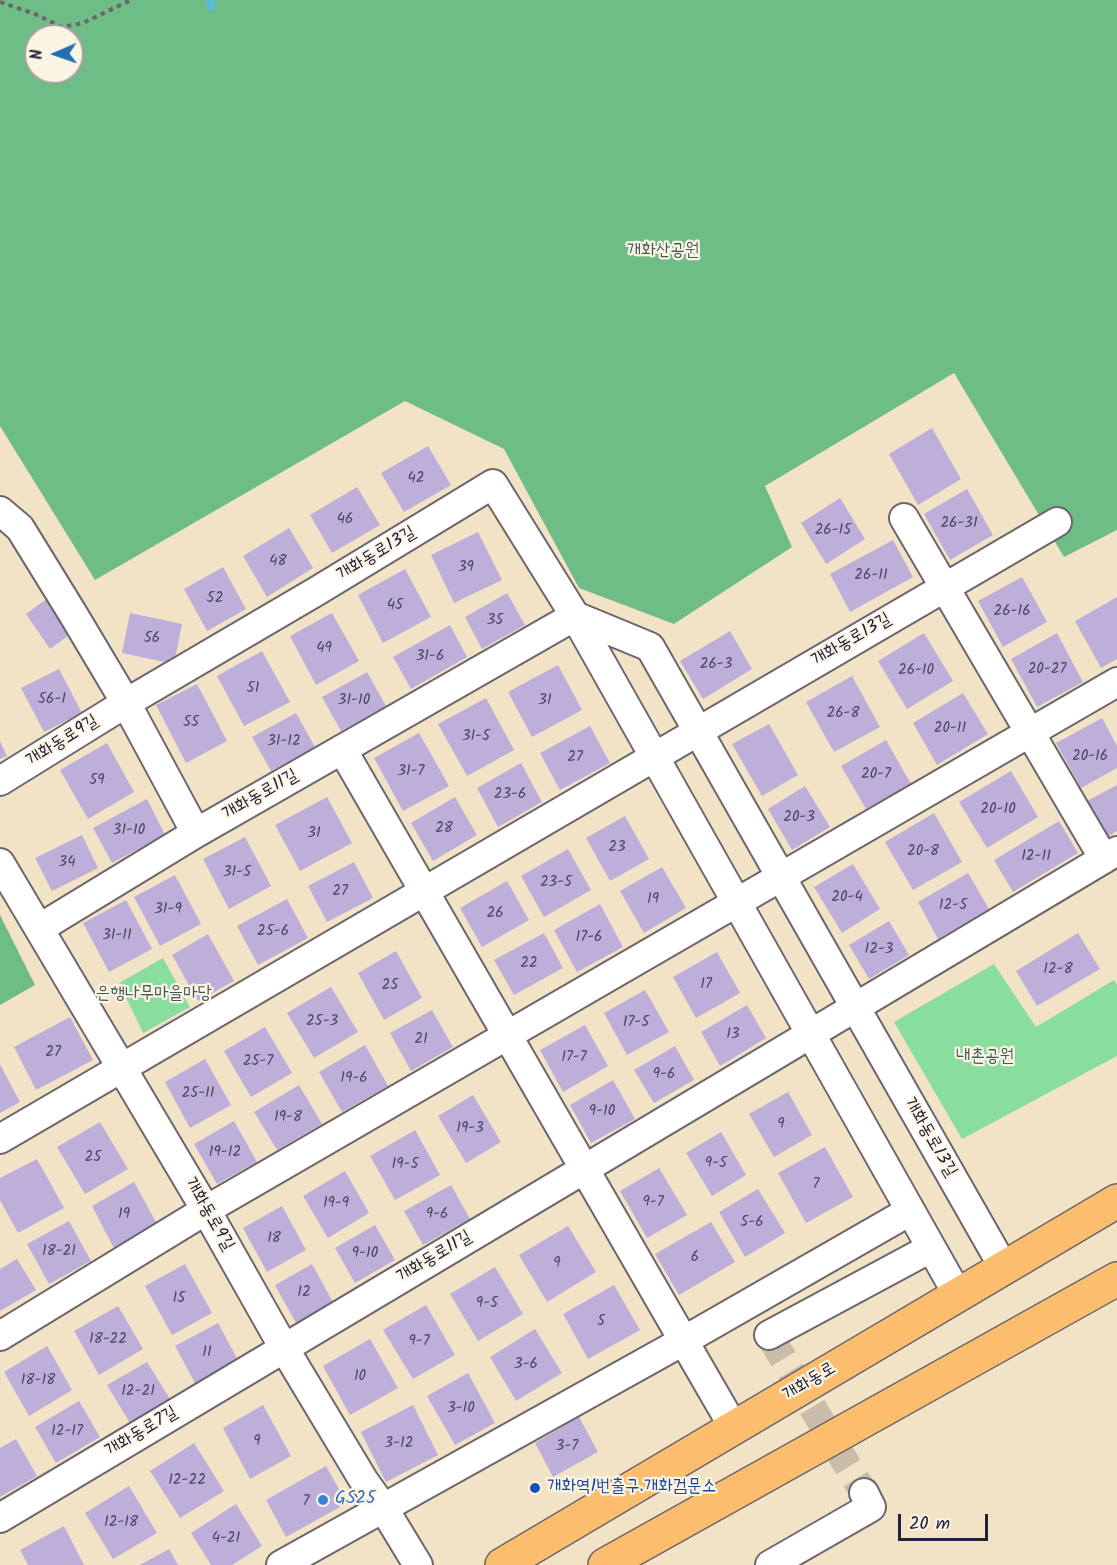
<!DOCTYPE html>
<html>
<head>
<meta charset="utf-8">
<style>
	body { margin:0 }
	#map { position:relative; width:1117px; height:1565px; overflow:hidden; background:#f3e3c6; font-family:Kalam,sans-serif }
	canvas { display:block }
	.north { position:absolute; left:24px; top:24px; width:60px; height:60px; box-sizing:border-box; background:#fcf5e5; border:2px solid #a5a1a1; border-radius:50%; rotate:268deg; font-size:16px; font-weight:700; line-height:24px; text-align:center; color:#22223b }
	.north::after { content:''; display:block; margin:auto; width:21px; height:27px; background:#1f6fb2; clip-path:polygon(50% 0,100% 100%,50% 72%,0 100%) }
	.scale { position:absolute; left:898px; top:1514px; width:90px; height:27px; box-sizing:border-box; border:3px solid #22223b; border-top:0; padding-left:8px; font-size:18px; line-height:21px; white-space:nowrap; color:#22223b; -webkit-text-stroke:4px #fcf5e5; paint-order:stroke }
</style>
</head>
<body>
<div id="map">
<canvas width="1117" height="1565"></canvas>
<div class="north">N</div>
<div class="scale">20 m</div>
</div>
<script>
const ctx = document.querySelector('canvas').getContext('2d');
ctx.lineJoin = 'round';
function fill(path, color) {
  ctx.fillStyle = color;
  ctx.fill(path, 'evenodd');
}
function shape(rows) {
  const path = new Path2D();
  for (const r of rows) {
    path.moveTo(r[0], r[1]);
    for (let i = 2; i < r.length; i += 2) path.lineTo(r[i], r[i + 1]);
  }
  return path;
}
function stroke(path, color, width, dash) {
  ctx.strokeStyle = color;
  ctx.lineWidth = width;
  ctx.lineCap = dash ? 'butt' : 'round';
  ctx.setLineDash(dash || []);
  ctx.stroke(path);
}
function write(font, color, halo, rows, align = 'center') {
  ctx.font = font + ' Kalam,"Poor Story",sans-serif';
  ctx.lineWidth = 4.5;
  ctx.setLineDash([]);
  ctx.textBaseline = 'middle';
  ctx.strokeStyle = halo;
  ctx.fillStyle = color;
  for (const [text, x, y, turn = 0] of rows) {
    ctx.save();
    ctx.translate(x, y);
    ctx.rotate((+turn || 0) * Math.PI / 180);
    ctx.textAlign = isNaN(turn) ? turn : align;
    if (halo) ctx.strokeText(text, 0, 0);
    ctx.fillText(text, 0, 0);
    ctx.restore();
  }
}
const green = shape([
	[163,958,190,1007,143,1033,119,983],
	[994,964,1036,1027,1114,980,1117,985,1117,1056,962,1139,894,1022]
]);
const forest = shape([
	[0,0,1117,0,1117,530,1064,557,954,373,765,486,792,547,674,624,579,588,504,449,405,401,95,580,0,426],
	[36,36,72,36,72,72,36,72],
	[0,915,35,985,0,1005]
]);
const stream = shape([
	[210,0,211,6]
]);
const building = shape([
	[932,428,961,479,918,505,889,454],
	[428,446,451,485,404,512,381,473],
	[357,487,380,525,332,553,310,515],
	[967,489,993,535,950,560,924,514],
	[840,498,865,539,826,564,801,523],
	[289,528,313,568,267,597,243,556],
	[478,532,502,580,454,603,431,555],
	[893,540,913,577,850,612,830,574],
	[223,567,246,609,207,631,184,589],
	[405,569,431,617,383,643,358,595],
	[1022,577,1047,622,1003,647,978,601],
	[507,593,525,625,482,649,465,617],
	[1117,597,1117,659,1101,668,1075,621],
	[48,598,72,633,50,649,26,614],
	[130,613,182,624,174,664,122,653],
	[332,613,359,661,316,685,290,636],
	[450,625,467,657,411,689,393,657],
	[730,631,752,669,703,699,680,661],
	[924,633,953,681,907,709,878,661],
	[1057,633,1083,682,1037,707,1011,659],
	[262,651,290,702,244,726,217,676],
	[558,665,582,710,532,737,508,692],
	[59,669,82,713,44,732,21,688],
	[367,672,386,706,341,731,322,697],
	[852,676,880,727,834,752,806,702],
	[197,684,227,741,186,763,156,705],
	[963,693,988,734,937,765,913,723],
	[486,698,514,750,467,776,438,724],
	[296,713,315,747,271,771,252,737],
	[1102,718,1117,746,1117,768,1081,788,1056,743],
	[769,724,798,775,762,796,732,744],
	[590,726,610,763,560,790,540,753],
	[419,733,449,786,403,811,374,758],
	[886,740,911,784,866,809,841,766],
	[0,741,7,756,0,759],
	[107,743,134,792,88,819,60,770],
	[521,763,542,802,498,827,477,788],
	[1011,771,1038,817,987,848,959,802],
	[1117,785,1117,831,1107,837,1087,801],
	[805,786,830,827,792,850,768,809],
	[327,797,352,843,300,871,275,825],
	[455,797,477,835,433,861,411,823],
	[147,799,165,835,112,863,93,828],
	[934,813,962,862,913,890,885,842],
	[625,816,649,859,610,881,586,838],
	[1059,821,1078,853,1013,892,994,860],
	[82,835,98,868,52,891,35,858],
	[245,837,271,886,229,909,203,859],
	[568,849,591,890,544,917,521,876],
	[354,862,373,898,327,922,308,886],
	[853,864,880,909,842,933,814,887],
	[662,867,686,908,644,933,620,891],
	[968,873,989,909,938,939,918,902],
	[175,875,201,924,160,946,134,897],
	[507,881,529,920,482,947,460,908],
	[287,899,308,938,258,965,237,926],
	[126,900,152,949,109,972,83,923],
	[600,904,623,947,577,972,554,930],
	[889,921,909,955,869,979,849,945],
	[544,933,563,968,514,995,494,960],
	[1078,933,1100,969,1037,1006,1016,971],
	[208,934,234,981,198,1001,172,955],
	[396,951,422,998,384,1020,358,973],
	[717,952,740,993,696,1018,673,977],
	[331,987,358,1032,314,1058,287,1013],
	[645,990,669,1032,627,1055,604,1013],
	[747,1005,766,1038,720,1066,701,1032],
	[432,1010,453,1047,411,1071,390,1033],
	[70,1017,93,1060,36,1090,14,1047],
	[585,1025,608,1066,563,1092,540,1050],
	[265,1027,292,1073,251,1097,224,1051],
	[365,1045,388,1086,342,1112,319,1072],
	[675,1046,694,1080,654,1103,634,1070],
	[205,1059,231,1105,190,1128,165,1082],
	[0,1064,20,1102,0,1113],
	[613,1080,635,1119,591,1143,570,1105],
	[299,1085,322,1124,277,1150,254,1112],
	[788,1092,812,1135,774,1157,749,1114],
	[473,1095,501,1142,466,1163,438,1116],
	[234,1121,257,1162,217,1184,194,1144],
	[100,1122,128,1169,85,1194,57,1147],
	[415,1130,440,1175,395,1200,370,1156],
	[721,1132,746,1175,712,1196,686,1153],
	[825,1147,853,1197,806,1223,778,1173],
	[37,1159,64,1208,18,1233,0,1200,0,1178],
	[659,1168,687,1215,647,1238,620,1191],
	[345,1171,369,1213,328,1238,303,1196],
	[134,1182,157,1224,114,1248,92,1206],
	[451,1185,470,1219,423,1245,404,1211],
	[758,1189,785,1233,745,1257,719,1212],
	[282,1206,306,1250,267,1272,243,1228],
	[69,1221,91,1261,49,1284,27,1244],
	[711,1222,735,1262,679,1295,655,1254],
	[375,1225,395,1260,355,1283,335,1248],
	[568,1226,596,1272,547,1302,519,1255],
	[17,1259,36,1290,0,1311,0,1269],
	[185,1264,212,1313,172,1335,145,1286],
	[312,1264,333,1302,296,1323,275,1285],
	[495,1267,523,1314,478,1341,450,1294],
	[614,1285,640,1330,588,1359,563,1314],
	[426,1305,455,1355,413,1379,383,1330],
	[118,1306,143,1349,99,1375,74,1331],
	[218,1323,238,1360,195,1383,175,1346],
	[535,1329,562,1373,516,1401,490,1357],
	[370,1339,398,1388,350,1415,323,1366],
	[47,1346,72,1390,29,1416,4,1372],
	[147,1362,170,1399,130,1423,107,1385],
	[468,1373,495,1423,455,1445,427,1396],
	[79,1401,100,1437,56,1463,35,1427],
	[263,1405,291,1456,250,1479,223,1428],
	[413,1405,438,1455,386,1482,361,1432],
	[579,1417,598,1452,553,1477,535,1443],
	[16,1439,37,1476,0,1497,0,1448],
	[194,1443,224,1491,180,1518,150,1471],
	[326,1466,347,1503,286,1537,266,1500],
	[129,1486,157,1533,113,1559,85,1513],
	[236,1504,262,1546,232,1565,211,1565,191,1533],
	[64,1526,84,1565,28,1565,20,1550],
	[169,1549,178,1565,140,1565]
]);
const streetTunnel = shape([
	[769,1335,864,1493]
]);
const path = shape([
	[0,2,35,14,62,27,83,23,131,0]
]);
const street = shape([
	[0,511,20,528,73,614,126,703,196,833],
	[904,518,1104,859],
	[575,616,650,647,1004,1268],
	[342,749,734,1428],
	[0,781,126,703,317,591,493,484,575,616,958,1295],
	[0,863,206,1210,284,1348,364,1481,384,1509,418,1565],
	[40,928,196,833,575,616],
	[0,1139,1057,522],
	[769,1335,931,1248],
	[0,1336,206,1210,1117,682],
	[0,1518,1117,851],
	[281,1565,685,1340,910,1211],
	[770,1565,871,1507,864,1493]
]);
const primary = shape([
	[502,1565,1117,1201],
	[605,1565,1117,1279]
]);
const markers = [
	[535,1488,6,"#1a4fb4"],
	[323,1500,6,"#3f7fe0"]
];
const numberNames = [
	["42",416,479],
	["46",345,520],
	["26-31",959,524],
	["26-15",833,531],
	["48",278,562],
	["39",466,568],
	["26-11",871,576],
	["52",215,599],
	["45",395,606],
	["26-16",1012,612],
	["35",495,621],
	["56",152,639],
	["49",324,649],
	["31-6",430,657],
	["26-3",716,665],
	["20-27",1047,670],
	["26-10",916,671],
	["51",253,689],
	["56-1",52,700],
	["31-10",354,701],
	["31",545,701],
	["26-8",843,714],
	["55",191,723],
	["20-11",950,729],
	["31-5",476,737],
	["31-12",284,742],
	["20-16",1090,757],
	["27",575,758],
	["31-7",411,772],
	["20-7",876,775],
	["59",97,781],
	["23-6",510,795],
	["20-10",998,810],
	["20-3",799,818],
	["28",444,829],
	["31-10",129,831],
	["31",314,834],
	["23",617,848],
	["20-8",923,852],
	["12-11",1036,857],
	["34",67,863],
	["31-5",237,873],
	["23-5",556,883],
	["27",340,892],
	["20-4",847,898],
	["19",653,900],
	["12-5",953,906],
	["31-9",168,910],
	["26",495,914],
	["25-6",273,932],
	["31-11",117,936],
	["17-6",589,938],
	["12-3",879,950],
	["22",529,964],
	["12-8",1058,970],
	["17",706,985],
	["25",390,986],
	["25-3",322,1022],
	["17-5",636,1023],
	["13",733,1035],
	["21",421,1040],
	["27",53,1053],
	["17-7",574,1058],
	["25-7",258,1062],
	["9-6",664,1075],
	["19-6",354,1079],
	["25-11",198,1094],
	["9-10",602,1112],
	["19-8",288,1118],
	["9",781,1125],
	["19-3",470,1129],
	["19-12",225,1153],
	["25",93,1158],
	["9-5",716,1164],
	["19-5",405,1165],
	["7",816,1185],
	["9-7",653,1203],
	["19-9",336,1204],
	["19",124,1215],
	["9-6",437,1215],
	["5-6",752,1223],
	["18",274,1239],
	["18-21",59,1252],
	["9-10",365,1254],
	["6",695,1258],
	["9",557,1264],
	["12",304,1293],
	["15",179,1299],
	["9-5",487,1304],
	["5",601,1322],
	["18-22",108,1340],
	["9-7",419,1342],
	["11",207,1353],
	["3-6",526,1365],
	["10",360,1377],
	["18-18",38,1381],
	["12-21",138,1392],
	["3-10",461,1409],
	["12-17",67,1432],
	["9",257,1442],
	["3-12",399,1444],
	["3-7",567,1447],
	["12-22",187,1481],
	["7",306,1502],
	["12-18",121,1523],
	["4-21",226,1539]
];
const parkNames = [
	["개화산공원",663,252],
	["은행나무마을마당",154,995],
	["내촌공원",985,1058]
];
const streetNames = [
	["개화동로13길",377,555,-31],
	["개화동로13길",852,641,-30],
	["개화동로9길",63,742,-32],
	["개화동로11길",261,796,-30],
	["개화동로13길",929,1138,60],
	["개화동로9길",208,1215,60],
	["개화동로11길",435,1258,-31],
	["개화동로",810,1383,-31],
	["개화동로7길",142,1433,-31]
];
const transitNames = [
	["개화역1번출구.개화검문소",547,1488]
];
const shopNames = [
	["GS25",335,1500]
];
fill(green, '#89dd9f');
fill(forest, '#6ebc86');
stroke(stream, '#56bfd3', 9);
fill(building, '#bdafda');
stroke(streetTunnel, '#c9bcaa', 28, [28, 14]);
stroke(street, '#6b666c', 32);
stroke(primary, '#6b666c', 36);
stroke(path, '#6b666c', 4, [4.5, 4.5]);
stroke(street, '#fff', 28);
stroke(primary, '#fbbd6e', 33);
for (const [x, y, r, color] of markers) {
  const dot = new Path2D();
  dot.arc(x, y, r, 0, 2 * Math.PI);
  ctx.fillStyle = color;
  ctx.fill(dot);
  stroke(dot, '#fcf5e5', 2);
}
write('15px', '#494563', null, numberNames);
write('18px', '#415a59', '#fcf5e5', parkNames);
write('18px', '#22223b', '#fcf5e5', streetNames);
write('18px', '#164399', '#fcf5e5', transitNames, 'left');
write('18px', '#366cbe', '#fcf5e5', shopNames, 'left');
</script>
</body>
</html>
